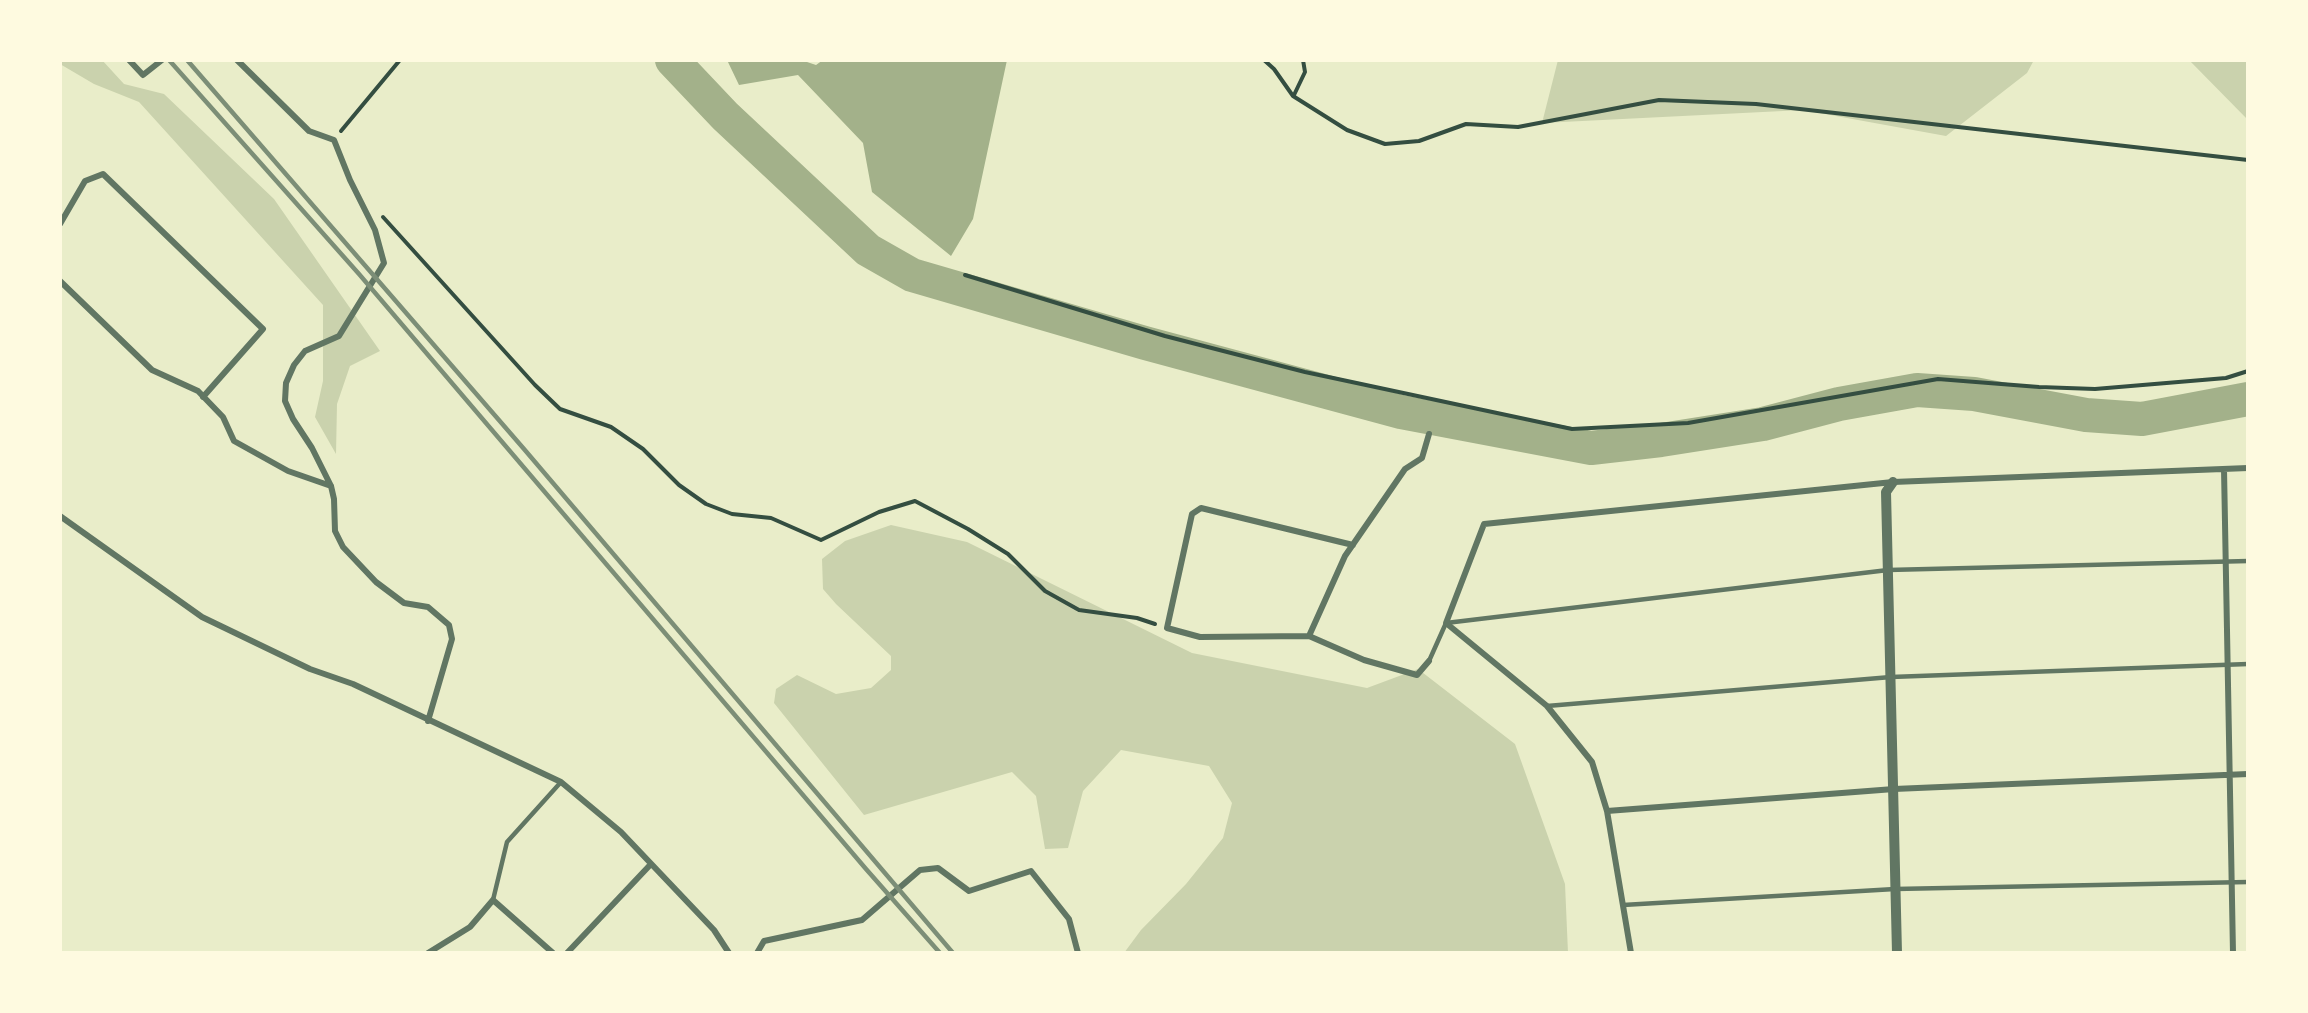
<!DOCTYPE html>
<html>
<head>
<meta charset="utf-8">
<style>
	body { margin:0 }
	#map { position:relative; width:2308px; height:1013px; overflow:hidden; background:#e9edc9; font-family:"Work Sans",sans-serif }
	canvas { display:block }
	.frame { position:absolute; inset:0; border:62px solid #fefae0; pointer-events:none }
</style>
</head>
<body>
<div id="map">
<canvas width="2308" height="1013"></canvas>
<div class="frame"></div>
</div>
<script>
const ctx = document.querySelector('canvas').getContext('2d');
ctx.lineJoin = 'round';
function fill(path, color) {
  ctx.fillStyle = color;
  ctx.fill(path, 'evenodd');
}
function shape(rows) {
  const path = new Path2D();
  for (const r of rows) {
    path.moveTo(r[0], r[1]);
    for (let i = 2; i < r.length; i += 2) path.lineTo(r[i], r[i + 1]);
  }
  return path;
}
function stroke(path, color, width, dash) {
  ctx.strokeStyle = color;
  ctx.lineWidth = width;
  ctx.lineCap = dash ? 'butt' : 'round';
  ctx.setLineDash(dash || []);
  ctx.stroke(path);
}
const green = shape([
	[60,60,102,60,124,84,164,94,274,199,380,351,350,366,337,404,336,454,315,417,323,381,323,305,139,102,94,84,60,64],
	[1558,60,2034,60,2027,73,1946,136,1803,110,1542,123],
	[2189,60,2248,60,2248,120],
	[891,525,967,542,1192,653,1367,688,1418,669,1515,744,1565,884,1568,953,1124,953,1141,930,1186,884,1223,838,1232,803,1209,766,1121,750,1083,791,1068,848,1045,849,1036,796,1012,772,864,815,774,703,776,689,797,675,836,694,871,688,891,670,891,656,836,604,823,589,822,559,845,541]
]);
const water = shape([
	[727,60,801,60,816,65,823,60,1007,60,973,219,951,256,872,192,863,143,798,75,739,85]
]);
const river = shape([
	[672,60,725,116,868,250,912,275,1145,343,1401,412,1591,448,1661,440,1763,424,1839,404,1917,390,1974,394,2086,415,2142,419,2248,399]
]);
const path = shape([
	[1264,60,1274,69,1293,96,1347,130,1385,144,1419,141,1466,124,1518,127,1659,100,1756,104,2248,160],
	[1294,95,1305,72,1303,60],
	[341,131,400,60],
	[383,217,535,385,560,409,611,427,643,449,679,485,706,504,732,514,771,518,821,540,879,512,915,501,968,529,1008,554,1045,591,1079,610,1137,618,1155,624],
	[965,275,1165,336,1305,372,1572,429,1688,423,1938,379,2039,387,2095,389,2226,378,2248,371]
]);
const service = shape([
	[1429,661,1446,623,1888,570,2248,561],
	[1547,706,1891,677,2248,664],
	[493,900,507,842,561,782],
	[1623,905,1895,889,2248,882]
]);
const minor = shape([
	[129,60,143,75,162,60],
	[237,60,309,131,334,140,350,180,375,230,384,263,339,336,305,351,294,365,286,383,285,401,293,419,312,448,331,486,334,499,335,531,343,547,376,582,404,603,428,607,449,625,452,639,428,721],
	[60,224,85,181,103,174,263,329,203,397],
	[60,281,152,370,198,391,223,417,234,441,288,471,331,486],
	[2224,469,2233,953],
	[60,516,202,617,310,669,353,684,561,782,621,832,714,930,729,953],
	[1353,545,1201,508,1192,514,1167,628,1200,637,1309,636,1364,660,1417,675,1429,661],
	[1309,636,1345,556,1405,469,1422,458,1429,434],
	[1607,811,1894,789,2248,774],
	[428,953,470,927,493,900,553,953],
	[567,953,651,864],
	[757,953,764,941,862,920,920,870,938,868,969,891,1031,871,1069,919,1078,953],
	[1631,953,1607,811,1592,762,1547,706,1446,623,1484,524,1893,482,2248,468]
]);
const tertiary = shape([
	[1893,482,1886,492,1897,953]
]);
const rail = shape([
	[169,60,359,274,866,869,940,953],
	[187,60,524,449,953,953]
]);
fill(green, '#cad2ad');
fill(water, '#a3b18a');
stroke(river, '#a3b18a', 34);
stroke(path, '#344e41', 4);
stroke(service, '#617663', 4.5);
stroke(minor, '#617663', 6);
stroke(tertiary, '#617663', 10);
stroke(rail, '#7c8e77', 4.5);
</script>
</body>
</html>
